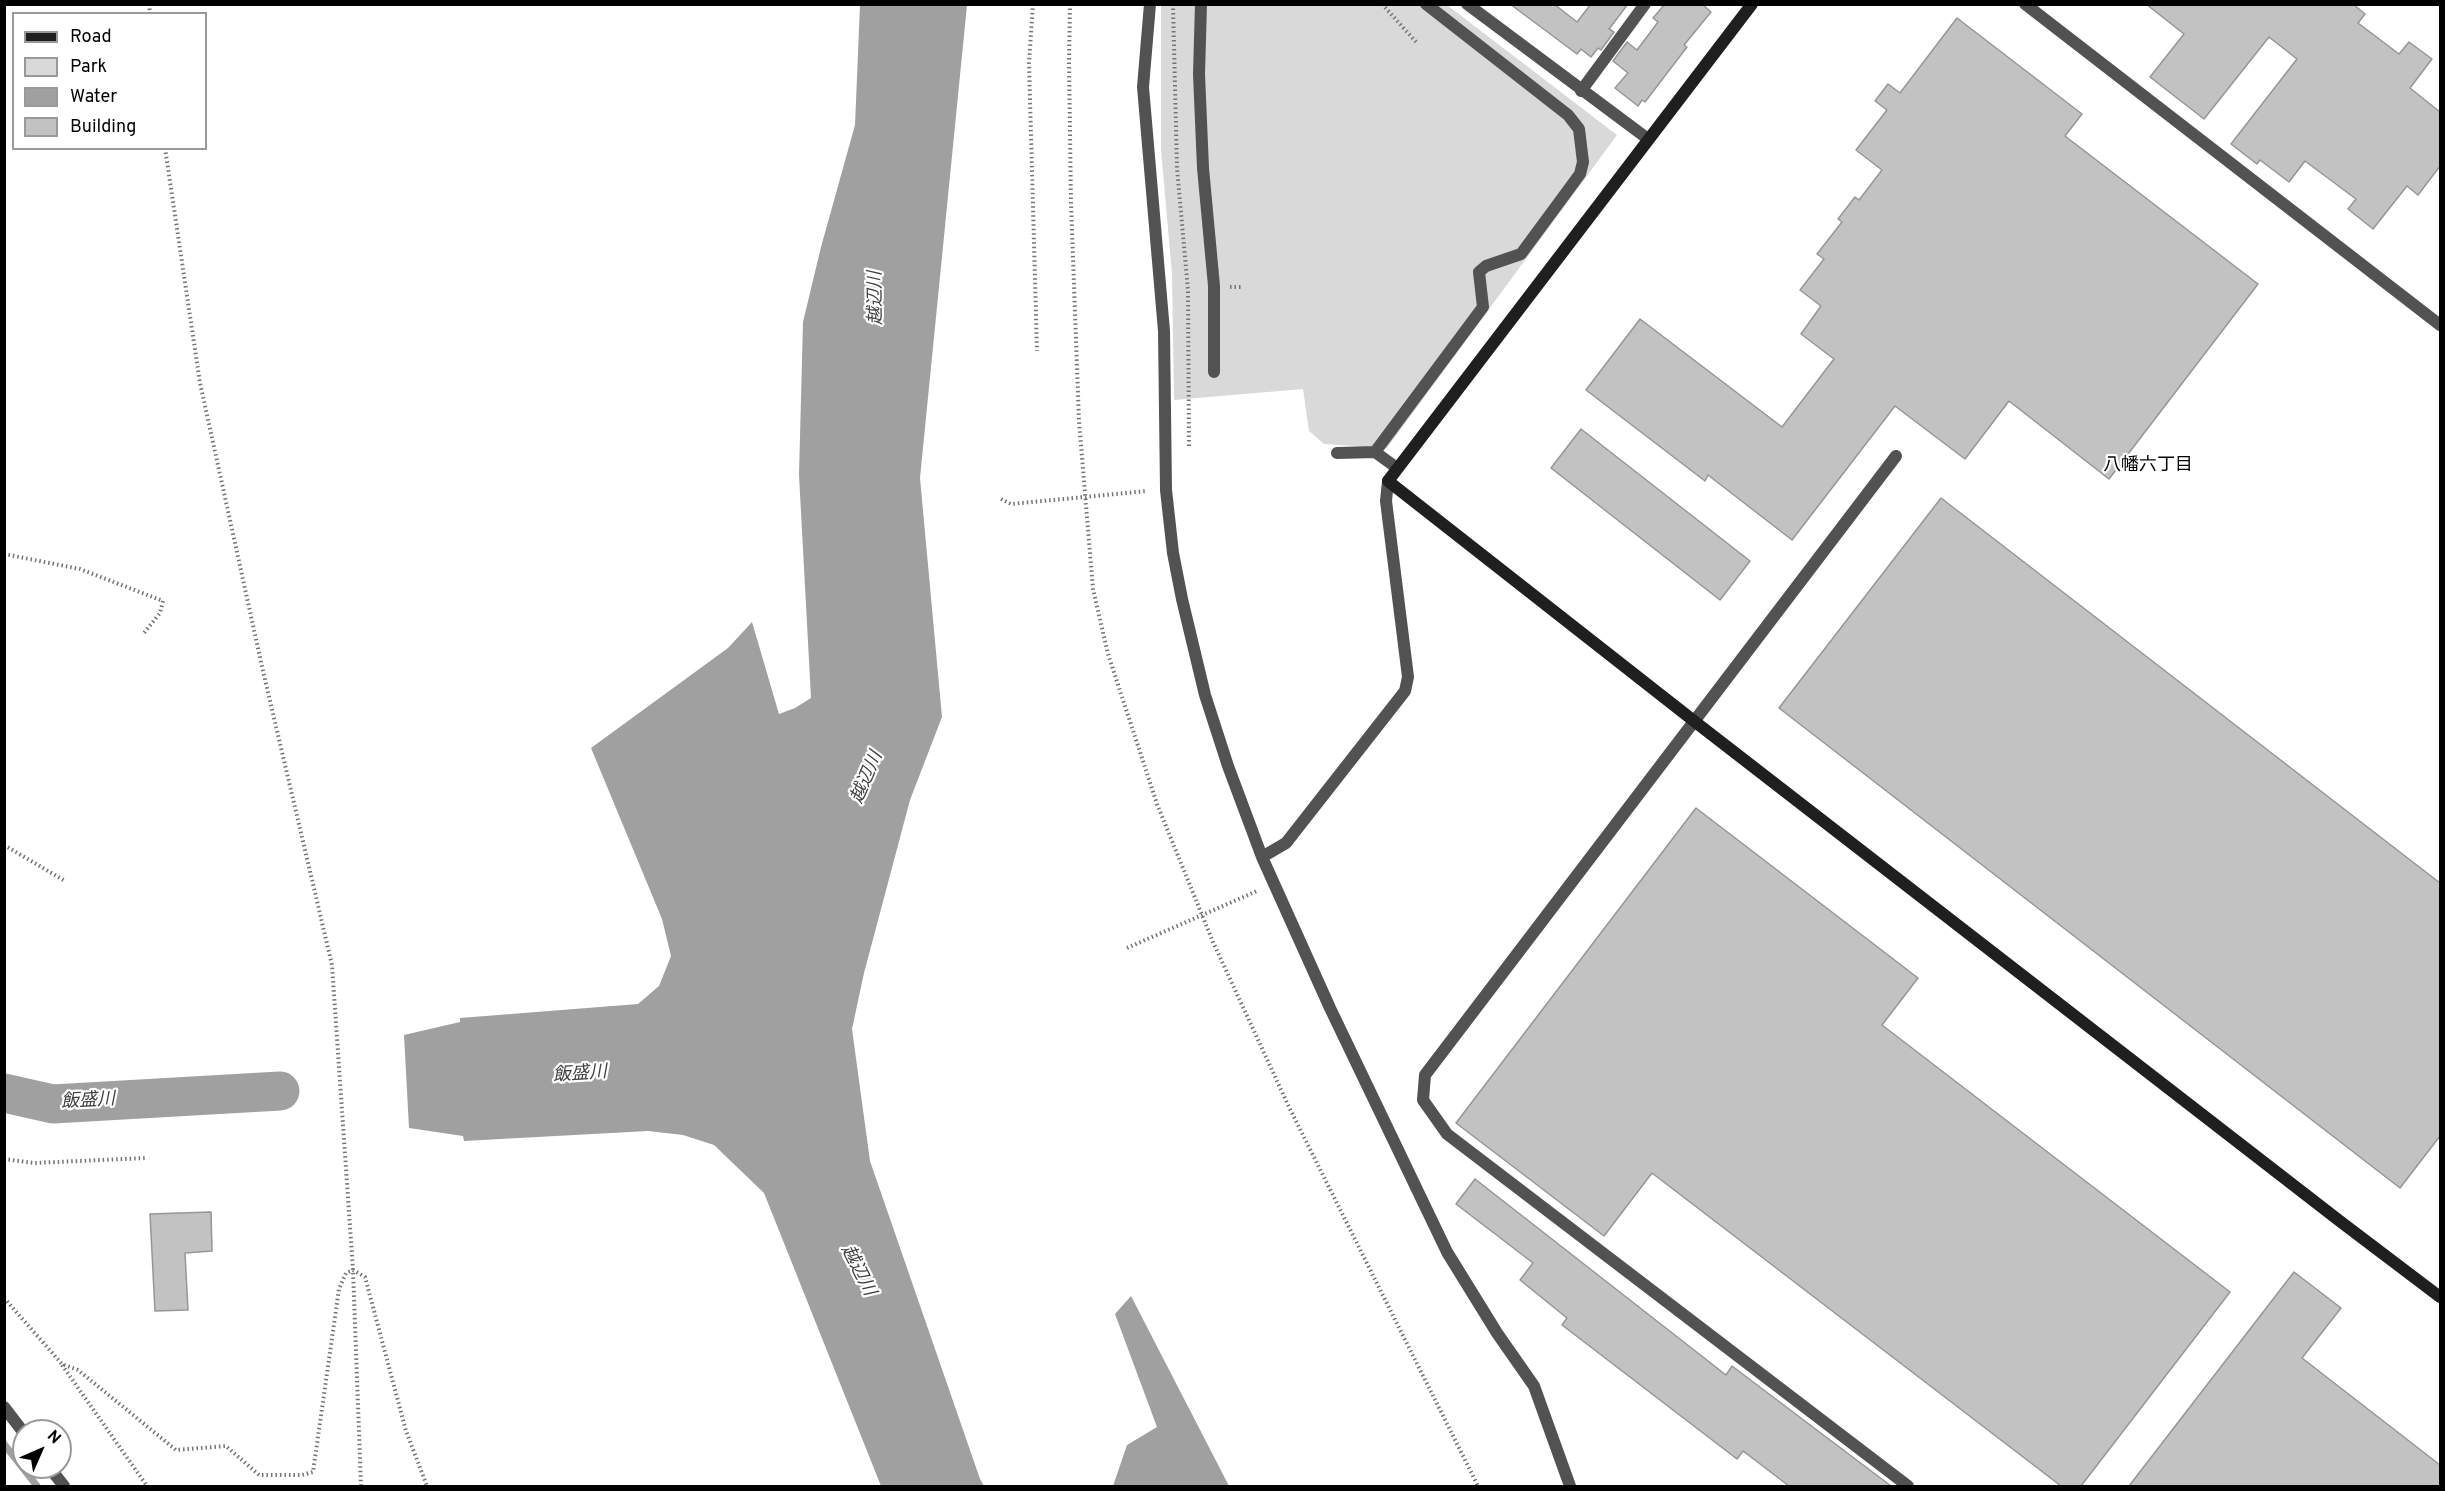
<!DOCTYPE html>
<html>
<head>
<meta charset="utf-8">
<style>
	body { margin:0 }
	#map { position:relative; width:2445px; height:1491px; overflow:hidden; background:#fff; font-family:Overpass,sans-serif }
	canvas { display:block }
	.frame { position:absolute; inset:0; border:6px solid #000; pointer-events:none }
	.legend { position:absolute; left:12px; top:12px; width:195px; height:138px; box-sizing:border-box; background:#fff; border:2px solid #999; margin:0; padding:8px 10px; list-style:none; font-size:18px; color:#000 }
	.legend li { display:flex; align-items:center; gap:12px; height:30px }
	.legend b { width:30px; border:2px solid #999 }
	.north { position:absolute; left:12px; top:1419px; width:60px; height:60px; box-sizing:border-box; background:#fff; border:2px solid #999; border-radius:50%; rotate:45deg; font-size:16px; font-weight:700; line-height:24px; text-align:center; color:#000 }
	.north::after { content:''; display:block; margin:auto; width:21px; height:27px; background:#000; clip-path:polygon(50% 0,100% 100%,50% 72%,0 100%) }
</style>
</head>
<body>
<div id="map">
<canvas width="2445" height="1491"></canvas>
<div class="frame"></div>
<ul class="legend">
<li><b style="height:8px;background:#1f1f1f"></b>Road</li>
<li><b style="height:16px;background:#d9d9d9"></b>Park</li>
<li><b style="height:16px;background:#a0a0a0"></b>Water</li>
<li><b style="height:16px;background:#c2c2c2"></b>Building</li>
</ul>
<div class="north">N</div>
</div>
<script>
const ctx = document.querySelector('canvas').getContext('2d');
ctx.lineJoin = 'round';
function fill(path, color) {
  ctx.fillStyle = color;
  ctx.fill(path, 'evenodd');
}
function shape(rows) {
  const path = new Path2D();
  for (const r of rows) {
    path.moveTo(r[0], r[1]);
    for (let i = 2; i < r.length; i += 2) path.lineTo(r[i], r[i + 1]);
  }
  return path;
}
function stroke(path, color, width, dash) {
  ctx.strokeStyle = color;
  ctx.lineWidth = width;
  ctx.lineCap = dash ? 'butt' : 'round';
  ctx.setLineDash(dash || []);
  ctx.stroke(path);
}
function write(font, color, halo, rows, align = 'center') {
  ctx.font = font + ' Overpass,"Noto Sans JP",sans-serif';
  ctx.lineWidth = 4.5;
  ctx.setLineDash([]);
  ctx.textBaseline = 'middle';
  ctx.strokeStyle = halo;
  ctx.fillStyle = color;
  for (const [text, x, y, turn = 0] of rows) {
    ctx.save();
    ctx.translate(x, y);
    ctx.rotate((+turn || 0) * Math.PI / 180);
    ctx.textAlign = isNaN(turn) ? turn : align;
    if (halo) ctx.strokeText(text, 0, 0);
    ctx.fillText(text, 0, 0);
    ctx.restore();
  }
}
const green = shape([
	[1161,5,1447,5,1617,135,1387,448,1324,444,1309,431,1303,389,1174,400,1172,274,1161,150]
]);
const water = shape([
	[860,5,967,5,920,478,942,717,910,800,864,973,852,1029,870,1161,980,1479,984,1486,881,1486,764,1193,714,1145,683,1135,648,1131,464,1141,463,1136,409,1128,404,1035,460,1022,460,1018,638,1004,659,986,671,956,662,919,591,748,728,648,752,622,779,714,795,708,811,698,799,475,803,322,821,247,855,125],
	[1131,1296,1229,1486,1113,1486,1127,1445,1157,1427,1115,1314]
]);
const stream = shape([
	[4,1444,37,1486]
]);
const river = shape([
	[4,1093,53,1104,280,1091]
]);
const building = shape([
	[1510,4,1554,4,1577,22,1591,4,1628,4,1609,29,1614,32,1601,50,1598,48,1591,57,1581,49,1577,54,1510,4],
	[1665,4,1702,4,1711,12,1684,45,1687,47,1645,102,1642,100,1638,106,1615,88,1628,73,1613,61,1627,42,1637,50,1658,22,1653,18,1665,4],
	[2146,4,2353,4,2365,14,2358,23,2399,54,2409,42,2432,59,2410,88,2440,112,2440,166,2418,195,2407,186,2373,229,2348,209,2356,199,2305,161,2289,182,2260,160,2257,164,2231,144,2297,59,2269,37,2204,119,2150,77,2184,34,2146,4],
	[1957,18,2082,114,2065,136,2258,284,2109,479,2009,401,1965,459,1895,406,1792,540,1708,475,1705,481,1586,390,1640,319,1782,427,1834,359,1801,334,1821,306,1800,290,1824,259,1817,254,1842,222,1838,219,1855,197,1859,200,1882,170,1856,150,1887,110,1875,101,1888,84,1900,93,1957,18],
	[1581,429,1750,561,1720,600,1551,468,1581,429],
	[1941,498,2440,883,2440,1136,2400,1188,1779,708,1941,498],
	[1696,808,1918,978,1882,1025,2230,1292,2081,1486,2061,1486,1652,1173,1604,1236,1456,1123,1696,808],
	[1475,1179,1726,1375,1732,1366,1891,1486,1789,1486,1743,1451,1737,1459,1562,1325,1567,1318,1520,1280,1533,1263,1456,1204,1475,1179],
	[211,1212,212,1251,185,1253,188,1310,155,1311,150,1214,211,1212],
	[2294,1272,2341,1308,2302,1358,2440,1465,2440,1486,2129,1486,2294,1272]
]);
const path = shape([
	[149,4,150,14],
	[1033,4,1029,63,1037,351],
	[1070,4,1069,63,1071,203,1079,421,1093,589,1108,654,1157,804,1213,942,1289,1107,1478,1486],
	[1173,4,1177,168,1188,290,1189,448],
	[1382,4,1417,43],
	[165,148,200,383,263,671,332,965,353,1270,361,1486],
	[1230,287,1242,287],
	[1001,499,1011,504,1147,491],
	[4,554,80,569,163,601,160,613,144,633],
	[4,845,65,881],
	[1127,948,1257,891],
	[4,1159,34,1163,146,1158],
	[4,1298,62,1364,78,1370,176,1450,226,1446,259,1475,302,1475,313,1472,339,1289,346,1273,353,1270,365,1277,406,1431,427,1486],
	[62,1365,147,1486]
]);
const lane = shape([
	[1201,4,1199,74,1203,168,1214,286,1214,372],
	[1375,452,1397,468],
	[1337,453,1375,452,1483,307,1479,272,1486,266,1521,254,1580,174,1583,162,1579,129,1568,115,1426,4],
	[1896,456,1425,1075,1423,1100,1447,1134,1908,1486]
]);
const street = shape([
	[1150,4,1143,87,1164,331,1166,490,1173,553,1182,599,1205,695,1228,766,1262,857,1330,1008,1447,1252,1497,1333,1534,1386,1570,1486],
	[1467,4,1648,139],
	[2025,4,2440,325],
	[1581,91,1645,4],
	[1262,857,1286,843,1405,691,1408,677,1386,501,1388,481],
	[4,1407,24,1433],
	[49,1467,64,1486]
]);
const secondary = shape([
	[1752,4,1388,481,1694,721,2341,1222,2440,1297]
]);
const waterNames = [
	["越辺川",877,298,-91],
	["越辺川",868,778,-67],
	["飯盛川",580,1075,-4],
	["飯盛川",88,1102,-3],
	["越辺川",857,1271,63]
];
const neighbourhoodNames = [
	["八幡六丁目",2148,466]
];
fill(green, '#d9d9d9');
fill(water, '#a0a0a0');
stroke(stream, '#a0a0a0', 7);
stroke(river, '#a0a0a0', 39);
fill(building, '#c2c2c2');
stroke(building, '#969696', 1.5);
stroke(path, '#747474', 4, [1.5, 3]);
stroke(lane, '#525252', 12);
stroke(street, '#525252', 12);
stroke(secondary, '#1f1f1f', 12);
write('italic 18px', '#414141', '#fff', waterNames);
write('18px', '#000', '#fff', neighbourhoodNames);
</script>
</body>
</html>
